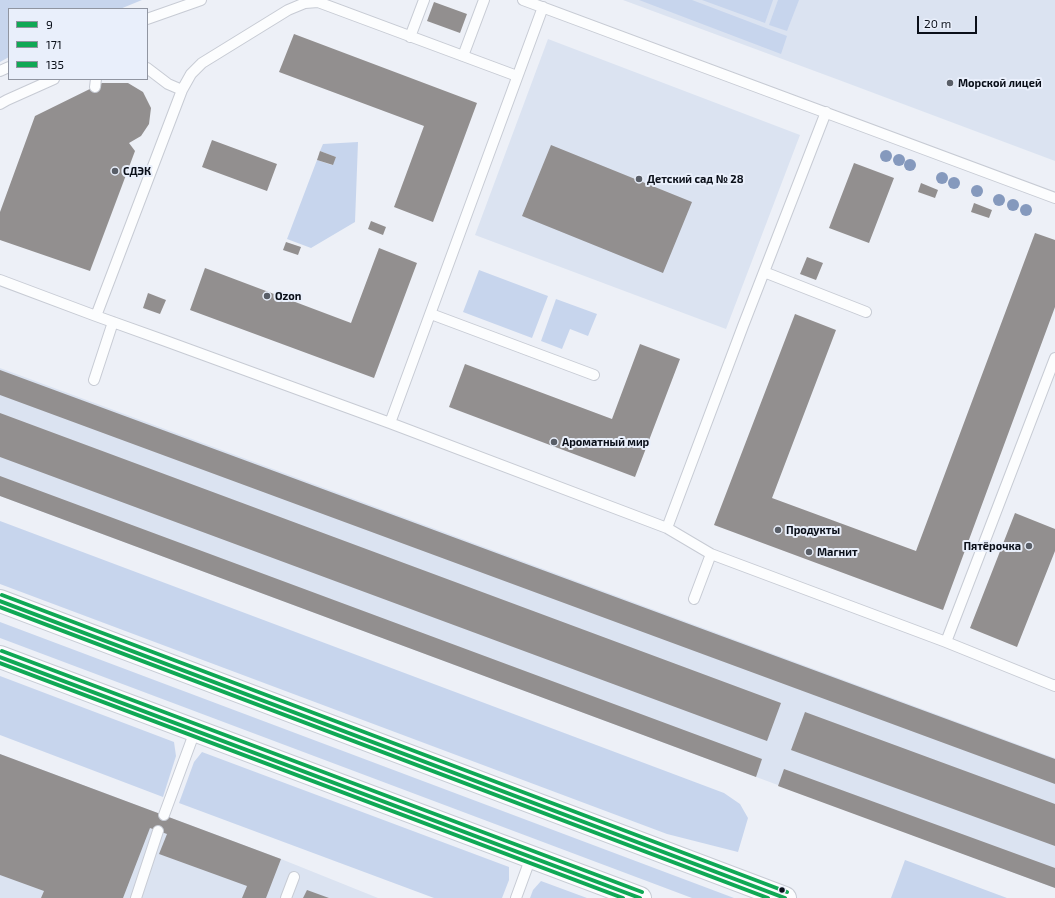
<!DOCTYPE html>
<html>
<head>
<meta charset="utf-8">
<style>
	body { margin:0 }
	#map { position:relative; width:1055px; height:898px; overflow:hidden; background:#edf0f7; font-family:"Exo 2",sans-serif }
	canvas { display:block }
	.legend { position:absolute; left:8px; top:8px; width:140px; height:72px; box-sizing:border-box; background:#e9effb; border:1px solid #9095a1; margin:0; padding:5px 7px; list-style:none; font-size:12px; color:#0a0f19 }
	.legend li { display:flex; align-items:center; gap:8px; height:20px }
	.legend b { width:20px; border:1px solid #9095a1 }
	.scale { position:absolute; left:917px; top:16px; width:60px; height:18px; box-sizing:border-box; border:2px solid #0a0f19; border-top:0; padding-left:5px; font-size:12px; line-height:14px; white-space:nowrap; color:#0a0f19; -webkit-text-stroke:3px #e9effb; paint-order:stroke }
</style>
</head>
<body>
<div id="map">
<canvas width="1055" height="898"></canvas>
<ul class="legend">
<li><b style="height:5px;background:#10a855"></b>9</li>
<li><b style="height:5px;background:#10a855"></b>171</li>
<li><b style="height:5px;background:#10a855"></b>135</li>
</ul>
<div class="scale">20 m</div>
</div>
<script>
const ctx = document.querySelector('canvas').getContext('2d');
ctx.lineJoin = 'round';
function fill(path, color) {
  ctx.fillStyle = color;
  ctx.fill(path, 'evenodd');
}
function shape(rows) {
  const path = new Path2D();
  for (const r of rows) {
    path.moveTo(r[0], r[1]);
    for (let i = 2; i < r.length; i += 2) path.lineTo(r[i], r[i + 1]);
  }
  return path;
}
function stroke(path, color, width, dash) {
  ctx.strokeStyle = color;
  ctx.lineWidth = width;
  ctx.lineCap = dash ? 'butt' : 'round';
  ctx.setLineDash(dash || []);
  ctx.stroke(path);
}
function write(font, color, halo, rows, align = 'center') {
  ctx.font = font + ' "Exo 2",sans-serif';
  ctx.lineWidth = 4;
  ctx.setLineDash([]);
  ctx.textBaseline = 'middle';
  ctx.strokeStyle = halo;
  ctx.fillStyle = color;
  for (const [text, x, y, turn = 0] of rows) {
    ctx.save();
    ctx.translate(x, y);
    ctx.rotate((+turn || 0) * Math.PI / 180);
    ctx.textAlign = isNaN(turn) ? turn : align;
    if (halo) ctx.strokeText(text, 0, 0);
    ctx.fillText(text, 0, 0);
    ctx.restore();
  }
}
const built = shape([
	[623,0,1055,0,1055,161,839,80],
	[548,39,800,135,726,329,475,235],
	[0,368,1055,758,1055,888,0,496],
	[0,754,281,859,378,898,0,898]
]);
const green = shape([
	[0,0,142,0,120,9,9,9,9,57,0,62],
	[639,0,692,0,787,36,781,54],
	[702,0,773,0,765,23],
	[778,0,799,0,787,31,769,25],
	[358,142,355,222,311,248,287,239,317,160,332,165,336,157,320,151,323,144],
	[479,270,548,296,532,338,463,312],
	[556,299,597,314,588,336,570,329,562,349,541,341],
	[0,521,724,793,740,804,748,818,738,852,667,834,0,584],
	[0,622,734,898,692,898,0,638],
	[0,676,174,742,176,756,163,797,0,735],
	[202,752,509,867,509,880,502,898,434,898,179,803,194,762],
	[905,860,1007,898,891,898],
	[541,881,587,898,530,898,533,890]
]);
const building = shape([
	[434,2,467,14,460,33,427,21],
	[294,34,477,103,433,222,394,207,424,126,279,72],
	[102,83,128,83,143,92,151,108,149,124,141,136,129,143,135,151,90,271,0,240,0,212,35,116],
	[212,140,277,164,267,191,202,167],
	[551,145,692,202,663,273,522,216],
	[320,151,336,157,333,165,317,160],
	[854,163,894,178,869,243,829,228],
	[921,183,938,190,935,198,918,192],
	[974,203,992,210,989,218,971,212],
	[371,221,386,227,383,235,368,229],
	[1035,233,1055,240,1055,307,943,610,714,525,795,314,836,330,772,498,916,551],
	[286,242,301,247,298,255,283,250],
	[379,248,417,263,374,378,190,310,205,268,351,323],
	[807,257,823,263,816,280,800,274],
	[148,293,166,300,160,314,143,308],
	[640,344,680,359,635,477,449,407,465,364,612,419],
	[0,370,1055,759,1055,784,0,395],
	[0,413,781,703,767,741,0,457],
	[0,476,762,759,756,777,0,496],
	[1015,513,1055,529,1055,551,1017,647,970,628],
	[805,712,1055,804,1055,846,791,750],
	[0,754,281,859,266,898,242,898,247,886,159,854,167,834,150,828,123,898,41,898,44,891,0,875],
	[784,769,1055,868,1055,888,778,786],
	[307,890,329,898,303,898]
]);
const lane = shape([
	[523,0,1055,198],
	[147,19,201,0],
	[410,37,424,0],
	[463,56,484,0],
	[147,68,168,84,182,90],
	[0,71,9,67],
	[95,87,96,79],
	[0,104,7,100,54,79],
	[826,112,743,326,667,528,711,554,946,642,1055,358],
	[764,272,866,312],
	[0,280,96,316,163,340,390,423,667,528],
	[431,314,594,375],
	[96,316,182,90,191,74,202,63,288,10,305,3,318,2,517,76],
	[94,380,113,322],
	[390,423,543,7],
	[694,599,711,554],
	[946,642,1055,686,1055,685],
	[164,815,195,731],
	[136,898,158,831],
	[286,898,294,877],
	[516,898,531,857]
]);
const primary = shape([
	[0,601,785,898],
	[0,657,640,898]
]);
const bus1 = shape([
	[0,601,785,898],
	[0,657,640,898]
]);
const bus2 = shape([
	[0,607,768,898],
	[0,663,623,898]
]);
const bus3 = shape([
	[2,595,787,892],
	[2,651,642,892]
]);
const trees = [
	[886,156],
	[899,160],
	[910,165],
	[942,178],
	[954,183],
	[977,191],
	[999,200],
	[1013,205],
	[1026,210]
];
const markers = [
	[950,83,4,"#595e67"],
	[115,171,4,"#595e67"],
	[639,179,4,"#595e67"],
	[267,296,4,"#595e67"],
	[554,442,4,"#595e67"],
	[778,530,4,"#595e67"],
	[1029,546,4,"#595e67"],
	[809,552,4,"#595e67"],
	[782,890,3.5,"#0a0f19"]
];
const poiNames = [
	["Морской лицей",958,83],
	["СДЭК",123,171],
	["Детский сад № 28",647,179],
	["Ozon",275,296],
	["Ароматный мир",562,442],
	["Продукты",786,530],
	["Пятёрочка",1021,546,"right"],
	["Магнит",817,552]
];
fill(built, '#dbe3f1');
fill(green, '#c7d5ed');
fill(building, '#928f8f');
stroke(lane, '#c7cbd4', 12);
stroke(primary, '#c7cbd4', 24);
stroke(lane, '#fcfdfe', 10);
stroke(primary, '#fcfdfe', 22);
stroke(bus1, '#10a855', 4);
stroke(bus2, '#10a855', 4);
stroke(bus3, '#10a855', 4);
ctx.fillStyle = '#8599bd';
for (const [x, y] of trees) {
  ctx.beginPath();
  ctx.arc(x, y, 6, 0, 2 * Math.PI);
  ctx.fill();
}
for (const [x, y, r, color] of markers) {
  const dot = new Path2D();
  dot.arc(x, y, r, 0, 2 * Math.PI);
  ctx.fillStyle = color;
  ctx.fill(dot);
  stroke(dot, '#e9effb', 1.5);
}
write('bold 11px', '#0a0f19', '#e9effb', poiNames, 'left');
</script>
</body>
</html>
